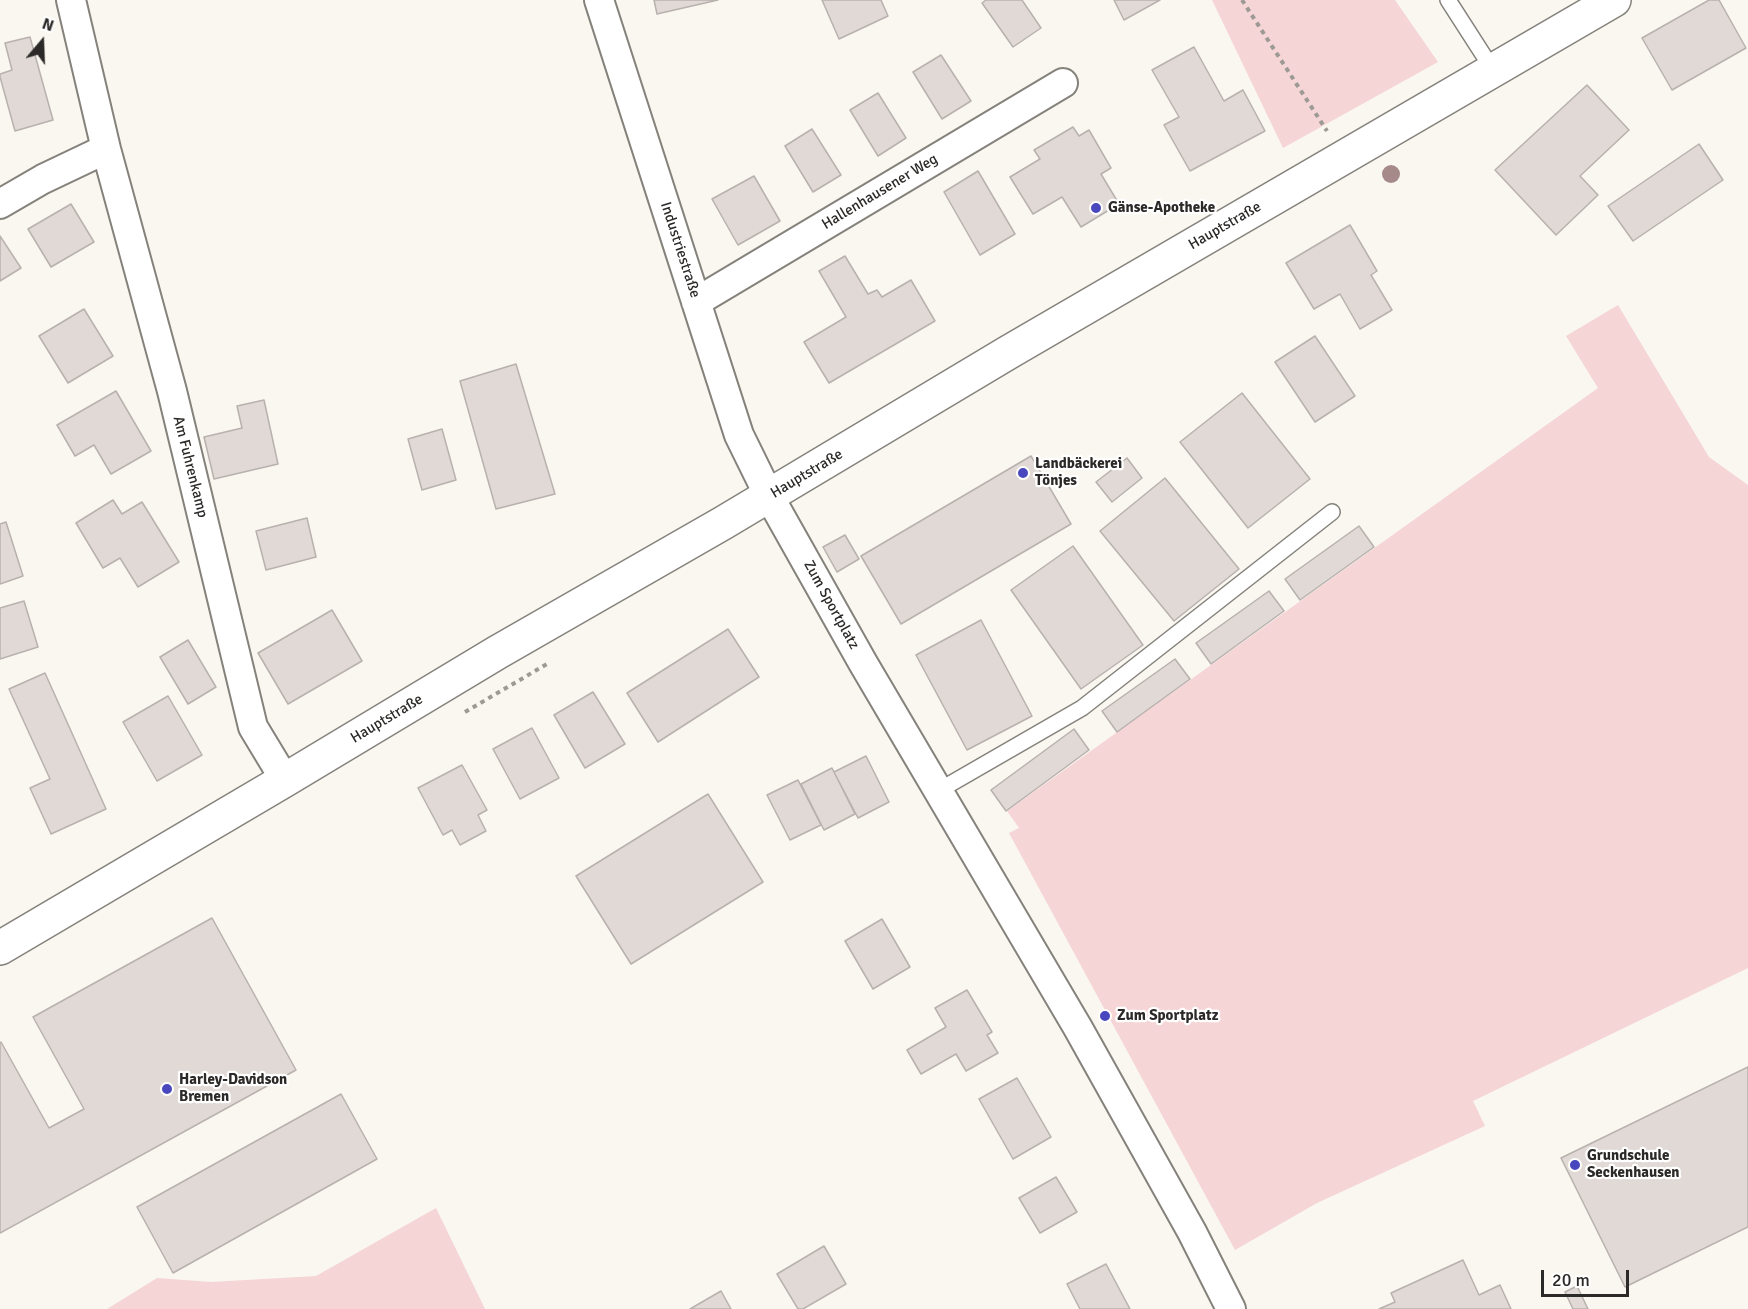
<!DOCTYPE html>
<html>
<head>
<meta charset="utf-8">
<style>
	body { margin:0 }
	#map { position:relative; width:1748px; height:1309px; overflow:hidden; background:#faf7f0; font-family:Signika,sans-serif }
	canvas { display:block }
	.north { position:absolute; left:12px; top:12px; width:60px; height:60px; -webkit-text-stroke:4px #fff; paint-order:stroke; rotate:19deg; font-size:16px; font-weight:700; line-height:24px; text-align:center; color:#2c2a28 }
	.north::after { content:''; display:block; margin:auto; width:21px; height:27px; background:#2c2a28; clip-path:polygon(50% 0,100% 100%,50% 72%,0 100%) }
	.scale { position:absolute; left:1541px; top:1270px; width:88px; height:27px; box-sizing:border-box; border:3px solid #2c2a28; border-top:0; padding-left:8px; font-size:18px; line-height:21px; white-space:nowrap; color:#2c2a28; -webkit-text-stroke:4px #fff; paint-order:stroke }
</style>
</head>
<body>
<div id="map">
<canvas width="1748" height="1309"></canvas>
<div class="north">N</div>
<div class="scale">20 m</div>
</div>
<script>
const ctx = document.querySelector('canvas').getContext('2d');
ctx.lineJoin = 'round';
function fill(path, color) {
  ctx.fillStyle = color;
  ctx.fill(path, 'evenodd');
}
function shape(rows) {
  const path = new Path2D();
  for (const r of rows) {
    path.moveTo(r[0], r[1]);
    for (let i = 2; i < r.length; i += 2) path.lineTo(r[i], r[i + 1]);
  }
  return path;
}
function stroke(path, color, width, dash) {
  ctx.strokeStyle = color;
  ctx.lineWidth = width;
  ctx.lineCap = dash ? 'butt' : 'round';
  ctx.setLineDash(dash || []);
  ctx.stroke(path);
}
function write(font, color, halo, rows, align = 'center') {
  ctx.font = font + ' Signika,sans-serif';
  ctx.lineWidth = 4.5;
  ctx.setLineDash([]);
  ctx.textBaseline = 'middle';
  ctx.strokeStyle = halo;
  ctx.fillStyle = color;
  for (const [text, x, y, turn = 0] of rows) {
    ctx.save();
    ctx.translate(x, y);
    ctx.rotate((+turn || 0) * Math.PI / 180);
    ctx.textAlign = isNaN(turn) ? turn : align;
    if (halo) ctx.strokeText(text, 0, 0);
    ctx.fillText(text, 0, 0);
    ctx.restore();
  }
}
const green = shape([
	[1212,0,1395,0,1438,62,1283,148],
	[1618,305,1709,457,1748,485,1748,968,1473,1101,1485,1126,1317,1203,1235,1250,1009,833,1019,828,1007,811,1598,388,1566,336],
	[436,1208,485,1309,107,1309,157,1278,211,1282,316,1276]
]);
const building = shape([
	[654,0,718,0,657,14,654,0],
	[822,0,881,0,888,16,839,39,822,0],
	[986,0,1022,0,1041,28,1013,47,982,3,986,0],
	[1114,0,1160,0,1124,20,1114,0],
	[1709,0,1719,0,1746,48,1672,90,1642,38,1709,0],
	[30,37,53,120,15,131,0,77,0,74,12,70,5,43,30,37],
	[1194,47,1224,101,1243,90,1265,131,1190,171,1164,125,1179,117,1152,70,1194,47],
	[941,55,971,101,942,119,913,72,941,55],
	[1587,85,1629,130,1580,176,1598,195,1556,235,1495,170,1587,85],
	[878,93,906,138,878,156,850,110,878,93],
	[1073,127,1079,136,1089,130,1111,168,1101,174,1119,204,1081,227,1062,197,1033,214,1010,177,1040,159,1034,150,1073,127],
	[812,129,841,175,813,192,785,146,812,129],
	[1699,144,1723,180,1633,241,1608,206,1699,144],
	[978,171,1015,234,980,255,944,192,978,171],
	[754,176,780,221,738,245,712,199,754,176],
	[71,204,94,242,51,267,28,229,71,204],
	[1350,225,1377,271,1371,275,1392,310,1360,329,1340,294,1314,309,1286,263,1350,225],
	[0,236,21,268,0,281,0,236],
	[845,256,868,294,877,290,882,297,911,280,935,321,829,383,804,342,846,317,819,271,845,256],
	[84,309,113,356,68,383,39,336,84,309],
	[1315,336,1355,396,1315,422,1275,362,1315,336],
	[516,364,555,494,496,509,460,381,516,364],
	[116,391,151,451,111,474,94,445,75,456,57,425,116,391],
	[1242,393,1310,479,1248,528,1180,442,1242,393],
	[264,400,278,464,214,479,204,437,242,428,237,406,264,400],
	[442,429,456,480,422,490,408,439,442,429],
	[1031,456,1071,524,901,624,861,556,1031,456],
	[1127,458,1142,478,1112,502,1096,482,1127,458],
	[1165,478,1239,569,1174,621,1100,531,1165,478],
	[113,500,122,514,142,502,179,562,138,587,120,558,103,568,76,523,113,500],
	[307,518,316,557,266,570,256,531,307,518],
	[6,522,23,576,0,584,0,524,6,522],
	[1359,526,1374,547,1300,600,1285,579,1359,526],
	[845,535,859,559,837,572,823,547,845,535],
	[1073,546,1143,645,1081,689,1011,590,1073,546],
	[1269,591,1284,611,1211,664,1196,643,1269,591],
	[24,601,38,647,0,659,0,608,24,601],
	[332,610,362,661,288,704,258,653,332,610],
	[981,620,1032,716,967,750,916,655,981,620],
	[728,629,759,677,658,742,627,693,728,629],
	[188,640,216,687,188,704,160,657,188,640],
	[1175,659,1190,679,1117,732,1102,711,1175,659],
	[45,673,106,809,51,834,30,788,50,779,9,689,45,673],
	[593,692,625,744,585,768,554,715,593,692],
	[168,696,202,755,157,781,123,722,168,696],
	[532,728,559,778,520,799,493,749,532,728],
	[1074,729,1089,750,1006,811,991,790,1074,729],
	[866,756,889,802,858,818,834,772,866,756],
	[462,765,487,810,478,815,486,831,460,845,452,830,443,835,418,788,462,765],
	[832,768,855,814,824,830,801,784,832,768],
	[798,780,821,825,790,840,767,795,798,780],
	[708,794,763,882,631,964,576,876,708,794],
	[212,918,296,1070,0,1233,0,1043,1,1042,49,1128,84,1109,33,1017,212,918],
	[882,919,910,967,873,989,845,941,882,919],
	[967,990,992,1032,987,1035,998,1053,966,1071,956,1054,921,1074,907,1050,946,1027,935,1008,967,990],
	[1748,1067,1748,1227,1625,1287,1561,1158,1748,1067],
	[1017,1078,1051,1137,1013,1159,979,1099,1017,1078],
	[341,1094,377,1159,173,1273,137,1207,341,1094],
	[1056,1177,1077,1212,1040,1233,1019,1198,1056,1177],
	[824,1246,846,1284,803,1309,798,1309,777,1274,824,1246],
	[1463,1260,1479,1295,1500,1285,1511,1309,1379,1309,1395,1302,1391,1293,1463,1260],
	[1106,1264,1130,1309,1080,1309,1067,1284,1106,1264],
	[1577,1286,1588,1309,1573,1309,1565,1292,1577,1286],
	[721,1291,731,1309,690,1309,721,1291]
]);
const path = shape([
	[1242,0,1327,131],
	[465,712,547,664]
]);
const service = shape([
	[1448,0,1493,70],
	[938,791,1082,708,1332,512]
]);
const minor = shape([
	[71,0,106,149,172,391,253,727,285,780],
	[599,0,739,435,769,496,863,663,1078,1028,1192,1232,1231,1309],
	[0,204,43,179,106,149],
	[696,302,1063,83]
]);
const primary = shape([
	[0,948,285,780,498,652,723,523,1009,352,1614,0]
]);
const trees = [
	[1391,174]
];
const markers = [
	[1096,208,6,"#4847bd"],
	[1023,473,6,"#4847bd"],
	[1105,1016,6,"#4847bd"],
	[167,1089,6,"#4847bd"],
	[1575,1165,6,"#4847bd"]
];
const streetNames = [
	["Hallenhausener Weg",880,192,-31],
	["Hauptstraße",1225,226,-30],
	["Industriestraße",680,250,72],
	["Am Fuhrenkamp",190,467,76],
	["Hauptstraße",807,474,-31],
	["Zum Sportplatz",831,605,61],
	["Hauptstraße",387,719,-31]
];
const poiNames = [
	["Gänse-Apotheke",1108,208],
	["Landbäckerei",1035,464],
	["Tönjes",1035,481],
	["Zum Sportplatz",1117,1016],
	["Harley-Davidson",179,1080],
	["Bremen",179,1097],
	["Grundschule",1587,1156],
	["Seckenhausen",1587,1173]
];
fill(green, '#f5d5d6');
fill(building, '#e0d9d5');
stroke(building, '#b8b1ae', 1.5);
stroke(service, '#85827c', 18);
stroke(minor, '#85827c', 32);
stroke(primary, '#85827c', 36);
stroke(path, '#9d9a95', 4, [4.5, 4.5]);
stroke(service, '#fff', 15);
stroke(minor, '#fff', 28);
stroke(primary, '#fff', 33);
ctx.fillStyle = '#a68a89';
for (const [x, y] of trees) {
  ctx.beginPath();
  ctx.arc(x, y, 9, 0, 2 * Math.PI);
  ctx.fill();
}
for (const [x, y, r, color] of markers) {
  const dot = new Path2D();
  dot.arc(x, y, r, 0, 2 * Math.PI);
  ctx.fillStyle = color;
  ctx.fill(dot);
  stroke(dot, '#fff', 2);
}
write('15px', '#2c2a28', '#fff', streetNames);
write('bold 15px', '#2c2a28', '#fff', poiNames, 'left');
</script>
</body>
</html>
